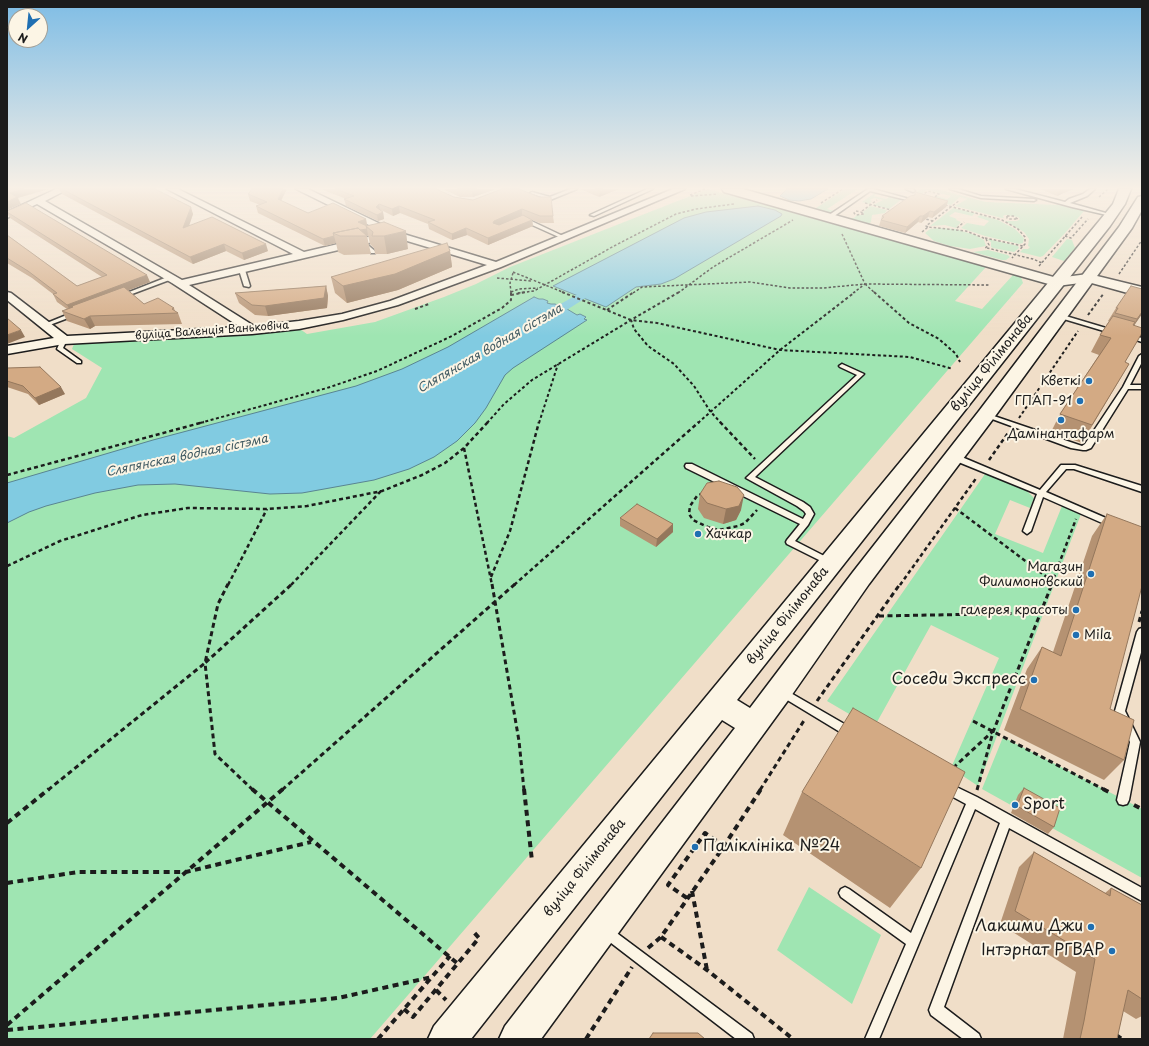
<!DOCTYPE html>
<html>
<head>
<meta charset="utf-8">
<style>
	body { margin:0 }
	#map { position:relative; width:1149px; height:1046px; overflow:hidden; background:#f0dec8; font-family:"Playpen Sans",sans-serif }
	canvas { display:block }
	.frame { position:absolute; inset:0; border:8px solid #1c1c1c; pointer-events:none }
	.north { position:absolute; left:8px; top:8px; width:40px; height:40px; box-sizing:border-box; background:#fcf5e5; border:1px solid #a29e95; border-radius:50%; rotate:207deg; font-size:11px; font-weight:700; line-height:16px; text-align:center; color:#1c1c1c }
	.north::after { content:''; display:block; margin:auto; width:14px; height:18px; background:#1f6fb2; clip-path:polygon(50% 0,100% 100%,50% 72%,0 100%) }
</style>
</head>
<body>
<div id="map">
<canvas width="1149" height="1046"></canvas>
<div class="frame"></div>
<div class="north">N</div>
</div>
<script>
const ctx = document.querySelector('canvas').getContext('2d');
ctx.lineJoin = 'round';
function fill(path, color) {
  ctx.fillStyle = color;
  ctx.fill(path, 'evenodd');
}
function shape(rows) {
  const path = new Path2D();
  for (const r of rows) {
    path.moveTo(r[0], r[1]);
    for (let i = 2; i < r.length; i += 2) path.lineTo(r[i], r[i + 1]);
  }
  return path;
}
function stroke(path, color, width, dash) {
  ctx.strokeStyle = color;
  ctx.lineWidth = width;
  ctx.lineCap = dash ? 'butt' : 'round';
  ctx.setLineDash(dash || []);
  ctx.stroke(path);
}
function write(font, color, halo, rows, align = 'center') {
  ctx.font = font + ' "Playpen Sans",sans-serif';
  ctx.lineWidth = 4;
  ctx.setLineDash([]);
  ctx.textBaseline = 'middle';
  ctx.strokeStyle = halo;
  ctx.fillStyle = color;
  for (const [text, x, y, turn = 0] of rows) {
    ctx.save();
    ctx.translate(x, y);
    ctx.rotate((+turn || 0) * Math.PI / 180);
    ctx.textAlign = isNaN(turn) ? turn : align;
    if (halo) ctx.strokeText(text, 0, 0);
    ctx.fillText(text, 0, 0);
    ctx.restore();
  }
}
const green = shape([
	[708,189,986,267,955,301,982,309,1013,275,1021,277,1023,283,370,1039,7,1039,7,436,14,438,86,398,102,368,72,349,74,344,197,338,300,329,307,334,375,322,444,297,476,284,510,267],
	[845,189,858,189,827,209,834,211,829,213,813,210],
	[921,189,937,189,986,202,1059,205,1084,211,1066,232,1043,256,1040,257,1020,252,1023,249,1028,249,1030,247,1028,246,1029,239,1024,232,1005,221,1017,221,1020,219,1018,217,1005,215,1003,216,1004,218,1002,218,955,206,967,199,960,197,951,205,932,200,937,196,947,199,951,196,927,190,918,197,913,196],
	[875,193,877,193,874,196,886,199,890,196,902,199,889,209,873,205,883,200,874,198,870,200,872,201,869,204,862,202],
	[870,206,887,210,885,213,872,215,871,222,867,225,845,218,854,218,857,215,864,215,863,212],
	[953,208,975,213,972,216,955,212,949,216,957,219,956,220,961,222,956,228,945,225,930,226],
	[980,215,998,220,1015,229,1024,238,1023,243,1019,244,985,236,961,228,967,223,984,226,989,221,977,217],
	[940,228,955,229,975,235,984,240,986,246,970,249,950,246,934,241,925,233,930,229],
	[987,239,1018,246,1019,248,1014,252,993,248,991,247,991,242],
	[1067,239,1072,240,1075,248,1064,261,1052,257],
	[988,250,1008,255,1010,257,1006,260,1002,260,973,252],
	[985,474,1026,490,1034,498,1030,508,1010,500,995,534,1043,553,1062,506,1081,514,978,786,951,768,999,658,931,625,872,731,873,728,827,701],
	[1003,737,1142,809,1142,878,982,789],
	[809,887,881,935,852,1004,777,950]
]);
const water = shape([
	[787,189,828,189,811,199,799,201,789,200,780,196,787,189],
	[758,206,775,210,782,214,781,216,674,279,661,284,636,287,606,307,553,286,684,218,706,212,758,206],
	[534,297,539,299,543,299,548,301,547,303,551,304,555,304,560,306,559,308,564,310,567,309,577,315,580,314,586,317,584,319,587,320,513,368,505,375,486,408,475,423,457,441,434,457,409,469,374,480,302,493,270,494,175,484,138,485,95,493,46,506,29,512,7,523,7,483,153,440,356,386,402,369,448,347,534,297]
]);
const canal = shape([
	[599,282,603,283,605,285,603,287,546,323,542,324,538,323,536,320,538,317,599,282]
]);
const pathFar4 = shape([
	[690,195,705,189],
	[691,196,718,194],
	[921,196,928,191,939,194,932,199],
	[1099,197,1108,189],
	[821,203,843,189],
	[865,203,891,210],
	[945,205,1002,220,1018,229,1025,237,1025,244,1012,258],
	[856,211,861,212,864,214,856,215,854,213,856,211],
	[862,211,877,200],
	[1007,216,1013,216,1018,219,1010,219,1007,218,1007,216],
	[922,218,933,221],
	[928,227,926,226,960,200],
	[957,228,964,222],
	[922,232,928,227,966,231,986,239,989,245,984,249],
	[842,234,865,284,853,293],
	[1065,236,1071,238,1088,219],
	[985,238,1023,246],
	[987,248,1033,259,1042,263],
	[1039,266,1082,217],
	[513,272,565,293],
	[1119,274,1142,240],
	[497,278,532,281],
	[865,284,875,293],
	[511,292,519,289,538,288],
	[511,293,510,283,513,273],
	[518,293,534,291,614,246,676,214,696,209,734,204],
	[633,293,642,287,750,282,790,288,823,288,865,284,989,285],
	[678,293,713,267,793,220]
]);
const pathFar3 = shape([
	[562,292,631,320,657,323,780,350,910,357,953,369],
	[679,292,631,320,634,329,648,346,674,364,694,386,710,411,721,423],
	[874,292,909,323,939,339,956,354,960,362],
	[511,295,526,292],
	[415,309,429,304],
	[607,310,634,292],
	[1088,315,1104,293],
	[1019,418,1078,331],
	[200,423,327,388,377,371,452,336,502,308,511,300,511,292],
	[487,423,504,404,532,380,631,320],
	[539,423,558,364],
	[698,423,780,350,855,292]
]);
const pathFar2 = shape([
	[720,422,755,459],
	[464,448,492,585],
	[989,460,1008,433],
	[7,475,204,422],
	[703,493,697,496,690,506,689,514,693,520,710,528,719,530,738,526,745,523,757,510],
	[955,508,1052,581],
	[7,566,60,541,142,515,188,508,267,509,307,506,382,491,422,475,445,463,464,448,488,422],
	[491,577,510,531,539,422],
	[228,585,267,509],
	[291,585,381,491],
	[514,585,699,422],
	[900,585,977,477],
	[1051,585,1076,519]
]);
const pathFar1 = shape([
	[492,584,519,741,524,790],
	[879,616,1041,613],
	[1139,622,1142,611],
	[817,701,900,584],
	[973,721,1105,790],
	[953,768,992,732],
	[48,790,205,663,218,604,228,584],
	[253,790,215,754,205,663,292,584],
	[282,790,515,584],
	[760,790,805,719],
	[977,790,993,732,1052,584]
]);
const path = shape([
	[252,789,458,964],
	[524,789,532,861],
	[1103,789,1111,793],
	[1134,805,1142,809],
	[7,823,49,789],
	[7,883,78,872,186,872,311,842],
	[692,891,707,970],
	[687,898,668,885,705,833,724,846],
	[661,937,707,970,793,1039],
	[648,948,661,937,724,846,761,789],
	[436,990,446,1000],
	[404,1009,413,1017,479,938,472,930],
	[7,1025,283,789],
	[7,1030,338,998,432,977],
	[1116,1035,1122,1039],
	[378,1039,450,956],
	[586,1039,632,967]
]);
const lane = shape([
	[570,189,577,189,550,200,530,193,532,192,550,197,570,189],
	[647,189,653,189,594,216,590,215,647,189],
	[868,189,873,189,913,200,911,201,870,191,830,219,826,219,826,217,868,189],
	[906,189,913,189,915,191,913,192,906,189],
	[950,189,958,189,981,196,1034,199,1036,200,1034,201,981,198,950,189],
	[1006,189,1015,189,1065,202,1069,199,1083,194,1090,189,1095,189,1087,196,1070,203,1113,215,1111,216,1072,207,1006,189],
	[521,218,525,218,565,237,561,238,521,220,521,218],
	[360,242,364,242,375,251,375,253,371,253,360,244,360,242],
	[242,268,245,270,250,286,249,287,244,286,239,270,242,268],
	[170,276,173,278,172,279,124,297,119,296,170,276],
	[74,312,77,314,76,315,47,326,42,325,74,312],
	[1059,314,1116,331,1117,332,1114,334,1057,317,1056,316,1059,314],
	[1129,334,1142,338,1142,342,1127,337,1126,336,1129,334],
	[64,338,67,340,63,348,81,361,81,363,77,363,57,349,61,340,64,338],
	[1142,354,1142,362,1130,385,1142,385,1142,389,1128,389,1091,448,1086,450,1083,450,1071,448,984,416,983,415,984,414,988,414,1082,446,1085,444,1123,387,1139,356,1142,354],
	[842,364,864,374,755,477,803,502,810,507,814,514,808,525,795,541,834,561,835,563,834,565,831,566,787,544,786,542,787,540,800,524,686,468,685,466,686,464,692,464,803,519,806,514,804,511,797,506,746,478,857,375,840,367,839,366,842,364],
	[951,455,957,455,1040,490,1061,465,1075,465,1142,486,1142,492,1074,469,1066,469,1046,492,1115,522,1116,524,1115,526,1109,526,1043,497,1031,531,1027,534,1023,531,1037,494,951,459,950,457,951,455],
	[1142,628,1142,649,1125,711,1140,742,1129,800,1127,804,1123,805,1119,804,1117,800,1130,742,1115,711,1137,632,1139,629,1142,628],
	[782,688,853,729,854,732,853,735,849,737,845,735,779,695,777,692,779,689,782,688],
	[946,782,977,797,1142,888,1142,901,1009,828,944,1007,979,1034,981,1039,963,1039,931,1015,929,1010,1000,823,975,809,879,1039,865,1039,906,944,841,897,839,893,841,889,845,887,849,889,911,933,966,804,942,791,941,787,942,783,946,782],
	[606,926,610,928,752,1034,754,1039,736,1039,602,936,600,932,602,928,606,926]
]);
const street = shape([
	[56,189,68,189,45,201,182,280,293,254,167,189,178,189,304,252,385,233,296,189,308,189,397,232,496,262,673,189,685,189,501,267,398,305,343,320,299,329,252,334,64,344,7,354,7,346,54,338,7,300,7,292,11,293,67,336,240,327,172,283,37,204,7,218,7,212,56,189],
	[394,237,487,265,390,301,342,314,299,321,254,326,189,285,394,237]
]);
const secondary = shape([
	[722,189,743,189,1057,278,1088,274,1093,275,1142,287,1142,297,1088,282,1057,286,1052,285,724,192,722,189]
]);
const primary = shape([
	[1119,189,1131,189,1125,204,1110,226,737,700,750,708,853,572,979,411,1119,227,1138,197,1142,196,1142,210,1132,228,993,419,869,584,789,699,541,1039,499,1039,505,1026,735,728,722,720,471,1039,428,1039,434,1026,1100,220,1113,204,1119,189]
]);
const wall = shape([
	[59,189,155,189,193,214,189,226,268,251,244,260,226,251,193,264,62,194],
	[321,189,436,189,454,197,473,200,502,189,553,216,554,223,540,223,532,220,533,226,488,245,467,235,452,240,429,229,428,224,400,213,393,216,381,210,383,212,384,219,378,221,346,206,344,199,346,199],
	[443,189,496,189,473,197,460,197],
	[580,189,619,189,599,197],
	[1040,189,1073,189,1057,196],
	[915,192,948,201,946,207,932,218,928,217,921,223,918,222,905,233,879,226,882,216,914,196],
	[248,194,282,201,308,213,366,219,367,226,408,249,387,254,375,254,374,248,370,244,368,235,367,236,371,254,344,255,338,252,336,243,325,246,258,213,256,206,260,205,250,201],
	[7,211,150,282,128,290,144,304,174,308,175,311,178,313,182,324,95,326,90,329,67,321,62,311,67,309,57,302,53,294,32,278,7,263,7,235,77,286,102,277,10,218,7,213],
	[450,251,452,267,398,290,347,303,335,293,331,277],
	[326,286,328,296,327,308,268,316,255,315,239,303,235,293],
	[1142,289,1142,314,1134,325,1125,363,1129,364,1082,443,1051,432,1060,414,1099,355,1091,352,1100,335,1109,321,1108,321,1116,308],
	[7,368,65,394,39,405,28,394,7,387],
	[700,494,741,510,736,520,723,524,704,518,698,509],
	[1107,514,1110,709,1124,760,1104,780,1004,730,1027,669,1042,647,1053,652,1092,536],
	[620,518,673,524,673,532,656,547,620,526],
	[1024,788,1054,827,1048,834,1011,813,1018,795],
	[802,792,921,868,890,908,783,835],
	[1034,852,1105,893,1111,888,1142,905,1142,1016,1136,1019,1123,1011,1117,1039,1063,1039,1076,972,1000,924,1019,867]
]);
const shadedWall = shape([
	[24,189,49,189,18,198,21,204,7,210,7,202,10,193],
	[283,189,287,189,279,205,278,199],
	[477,189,496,189,473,197,472,191],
	[603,189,619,189,599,197,600,191],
	[1060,189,1073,189,1057,196],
	[948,201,946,207,932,218,934,212],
	[379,204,380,210,376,207],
	[399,206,400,213,393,216,392,209],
	[191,207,193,214,186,234,183,228],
	[522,209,522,216,494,230,493,223,494,221],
	[930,211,928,217,921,223,923,216],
	[383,212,384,219,378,221,377,215],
	[920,216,918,222,905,233,907,227],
	[366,219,367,226,358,222],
	[532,220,533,226,488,245,488,238],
	[466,228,467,235,452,240,452,234],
	[367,229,368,235,365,236,340,236],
	[406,231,408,249,387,254,384,236],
	[334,236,336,243,325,246,323,239],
	[224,244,226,251,193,264,190,257],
	[266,244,268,251,244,260,242,253],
	[450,251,452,267,398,290,347,303,343,286],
	[147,275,150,282,75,311,73,307,72,306,74,311,71,312,67,305],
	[326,286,328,296,327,308,268,316,265,306],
	[1142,312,1142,314,1129,333,1137,319],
	[90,316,95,326,90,329,84,319],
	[21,330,25,337,7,344,7,335],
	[61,387,65,394,39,405,35,398],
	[744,495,741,510,736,520,723,524,726,509],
	[673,524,673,532,656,547,657,539]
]);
const building = shape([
	[7,189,24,189,10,193,17,197,7,202,7,189],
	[62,189,155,189,191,207,183,228,212,217,266,244,242,253,224,244,190,257,62,189],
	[252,189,283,189,278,199,308,213,333,203,366,219,358,222,367,226,366,226,367,229,360,230,358,228,333,233,334,236,323,239,256,206,267,202,248,194,252,189],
	[336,189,436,189,454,197,473,200,502,189,519,189,539,197,551,197,553,216,540,216,522,209,494,221,493,223,499,225,523,215,532,220,488,238,466,228,452,234,428,222,435,220,399,206,392,209,379,204,376,207,383,212,377,215,344,199,354,196,336,189],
	[458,189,477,189,472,191,460,190,458,189],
	[596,189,603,189,600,191,596,189],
	[915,192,948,201,934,212,930,211,923,216,920,216,907,227,881,220,884,217,882,216,910,196,915,195,915,192],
	[26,203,147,275,67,305,53,294,57,293,28,271,7,258,7,235,77,286,107,275,7,212,7,211,26,203],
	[384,222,406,231,384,236,372,236,373,232,366,226,384,222],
	[358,228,367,236,340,236,333,233,358,228],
	[447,243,450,251,395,274,343,286,331,277,447,243],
	[326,286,324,298,265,306,252,305,235,293,326,286],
	[1131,286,1142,289,1142,312,1137,319,1115,313,1118,308,1116,308,1131,286],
	[124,287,144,304,158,298,174,308,172,309,178,313,90,316,84,319,62,311,73,307,72,306,124,287],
	[1113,316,1135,322,1133,325,1142,328,1142,333,1125,362,1129,364,1092,425,1060,414,1111,338,1100,335,1113,316],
	[7,318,21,330,7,335,7,318],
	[40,367,61,387,35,398,23,386,7,381,7,368,40,367],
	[719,481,737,487,744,495,739,506,726,509,707,503,700,494,707,483,719,481],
	[637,504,673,524,657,539,620,518,637,504],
	[1107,514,1142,527,1142,586,1110,709,1134,720,1124,760,1020,709,1042,647,1061,656,1107,514],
	[853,708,965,772,921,868,802,792,853,708],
	[1024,788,1060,808,1054,827,1017,806,1024,788],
	[1034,852,1110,896,1111,888,1142,905,1142,999,1128,990,1117,1039,1080,1039,1084,1021,1095,959,1015,911,1034,852],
	[653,1033,698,1033,705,1039,649,1039,653,1033]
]);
const markers = [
	[1089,381,4,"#1f6fb2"],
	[1080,401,4,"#1f6fb2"],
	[1061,420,4,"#1f6fb2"],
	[698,534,4,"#1f6fb2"],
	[1091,574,4,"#1f6fb2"],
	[1076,610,4,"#1f6fb2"],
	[1076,635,4,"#1f6fb2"],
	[1034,680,4,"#1f6fb2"],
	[1015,805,4,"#1f6fb2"],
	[695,847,4,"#1f6fb2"],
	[1091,927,4,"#1f6fb2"],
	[1112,951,4,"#1f6fb2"]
];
const farStreetnames = [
	["вуліца Валенція Ваньковіча",212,331,-4]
];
const farWaternames = [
	["Сляпянская водная сістэма",490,349,-30],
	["Сляпянская водная сістэма",187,456,-12]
];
const streetNames = [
	["вуліца Філімонава",992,363,-51],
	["вуліца Філімонава",788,616,-51],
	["вуліца Філімонава",585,868,-51]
];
const poiNames = [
	["Кветкі",1081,381],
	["ГПАП-91",1072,401],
	["Дамінантафарм",1061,434,"center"],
	["Хачкар",706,534,"left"],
	["Магазин",1083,567],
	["Филимоновский",1083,582],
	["галерея красоты",1068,610],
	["Mila",1084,635,"left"]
];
const nearPoinames = [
	["Соседи Экспресс",1026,680],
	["Sport",1023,805,"left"],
	["Паліклініка №24",703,847,"left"],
	["Лакшми Джи",1083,927],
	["Інтэрнат РГВАР",1104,951]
];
fill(green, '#9fe5b2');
fill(water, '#81cbe1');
stroke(water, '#598592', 1);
fill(canal, '#81cbe1');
stroke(lane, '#1c1c1c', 3);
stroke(street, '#1c1c1c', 3);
stroke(secondary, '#1c1c1c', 3);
stroke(primary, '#1c1c1c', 3);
stroke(pathFar4, '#1c1c1c', 1.5, [2.5, 2]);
stroke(pathFar3, '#1c1c1c', 2, [3, 2.5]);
stroke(pathFar2, '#1c1c1c', 2.5, [4, 3]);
stroke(pathFar1, '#1c1c1c', 3, [5, 3.5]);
stroke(path, '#1c1c1c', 4, [6, 4.5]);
fill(lane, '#fcf5e5');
fill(street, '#fcf5e5');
fill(secondary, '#fcf5e5');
fill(primary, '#fcf5e5');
fill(wall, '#b59272');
fill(shadedWall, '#94775c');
fill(building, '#d3aa84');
stroke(building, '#94775c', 1);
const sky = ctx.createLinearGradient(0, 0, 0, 336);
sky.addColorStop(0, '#7fbde5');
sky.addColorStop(0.56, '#f8f0e6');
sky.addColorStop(1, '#f8f0e600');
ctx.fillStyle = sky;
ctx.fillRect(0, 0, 1149, 336);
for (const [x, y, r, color] of markers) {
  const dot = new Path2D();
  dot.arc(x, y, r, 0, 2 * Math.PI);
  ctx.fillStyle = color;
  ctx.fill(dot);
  stroke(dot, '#fcf5e5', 1.5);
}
write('11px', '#1c1c1c', '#fcf5e5', farStreetnames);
write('italic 12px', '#3f5961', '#fcf5e5', farWaternames);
write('13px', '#1c1c1c', '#fcf5e5', streetNames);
write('13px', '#1c1c1c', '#fcf5e5', poiNames, 'right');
write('16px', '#1c1c1c', '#fcf5e5', nearPoinames, 'right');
</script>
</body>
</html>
